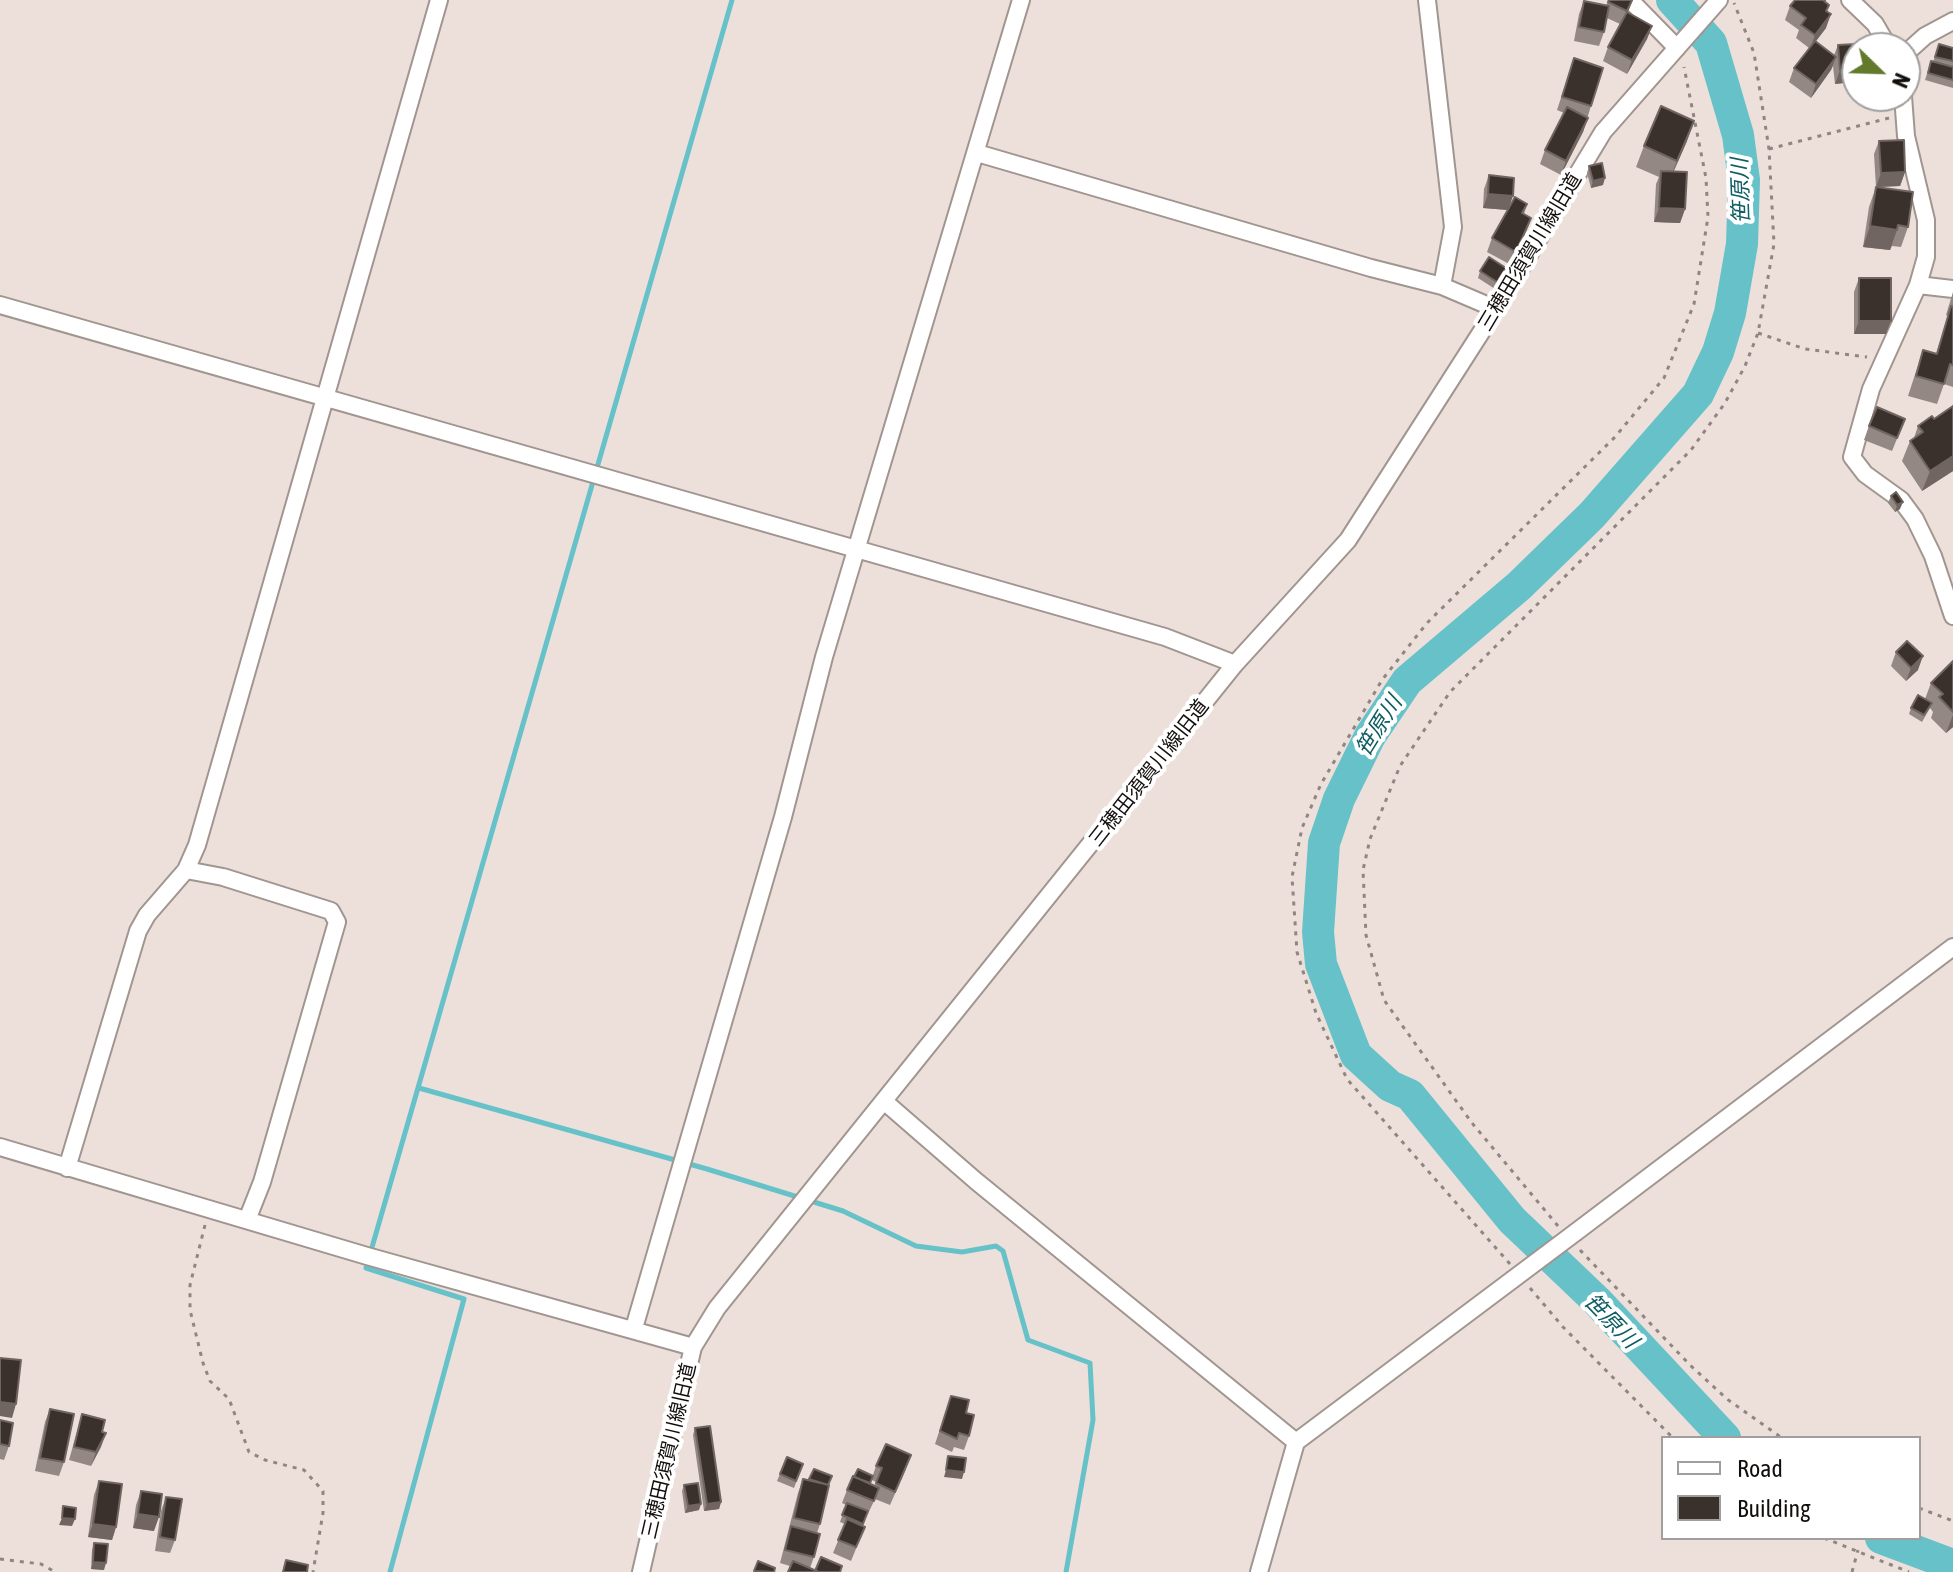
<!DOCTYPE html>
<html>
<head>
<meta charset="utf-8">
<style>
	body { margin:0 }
	#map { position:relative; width:1953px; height:1572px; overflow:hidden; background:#ede0db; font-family:"Asap Condensed",sans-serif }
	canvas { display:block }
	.legend { position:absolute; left:1661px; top:1436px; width:260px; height:104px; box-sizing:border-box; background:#fff; border:2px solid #a09f9e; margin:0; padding:10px 14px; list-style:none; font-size:24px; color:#120e0c }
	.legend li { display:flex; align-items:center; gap:16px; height:40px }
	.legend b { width:40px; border:2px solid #a09f9e }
	.north { position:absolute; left:1841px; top:32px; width:80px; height:80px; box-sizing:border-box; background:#fff; border:2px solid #a09f9e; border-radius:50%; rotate:113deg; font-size:22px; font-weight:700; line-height:32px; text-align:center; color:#120e0c }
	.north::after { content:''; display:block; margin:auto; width:28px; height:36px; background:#637a2c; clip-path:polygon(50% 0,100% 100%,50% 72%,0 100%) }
</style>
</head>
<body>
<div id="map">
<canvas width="1953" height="1572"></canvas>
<ul class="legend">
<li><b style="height:10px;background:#fff"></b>Road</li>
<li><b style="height:22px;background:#3a302c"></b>Building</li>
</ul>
<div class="north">N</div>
</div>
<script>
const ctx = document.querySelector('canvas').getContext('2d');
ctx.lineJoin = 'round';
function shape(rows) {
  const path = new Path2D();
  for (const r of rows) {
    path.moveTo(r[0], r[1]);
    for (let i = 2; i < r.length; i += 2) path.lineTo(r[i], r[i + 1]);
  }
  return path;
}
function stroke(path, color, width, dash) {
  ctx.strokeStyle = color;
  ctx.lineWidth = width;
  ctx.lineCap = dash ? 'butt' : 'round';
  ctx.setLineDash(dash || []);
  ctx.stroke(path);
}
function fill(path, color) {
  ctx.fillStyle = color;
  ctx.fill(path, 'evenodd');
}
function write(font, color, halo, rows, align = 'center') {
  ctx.font = font + ' "Asap Condensed","Noto Sans JP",sans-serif';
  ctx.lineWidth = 8;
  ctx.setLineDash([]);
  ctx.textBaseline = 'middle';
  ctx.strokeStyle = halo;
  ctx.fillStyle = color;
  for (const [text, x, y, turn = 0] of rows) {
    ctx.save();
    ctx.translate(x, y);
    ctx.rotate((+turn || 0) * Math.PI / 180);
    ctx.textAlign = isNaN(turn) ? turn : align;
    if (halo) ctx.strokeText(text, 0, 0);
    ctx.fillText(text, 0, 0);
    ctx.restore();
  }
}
const stream = shape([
	[419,1088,707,1169,843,1211,916,1246,962,1252,996,1246,1003,1251,1028,1340,1090,1363,1093,1420,1066,1572],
	[390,1572,464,1299,366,1268,732,0]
]);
const river = shape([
	[1672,0,1711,43,1738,135,1744,180,1742,244,1730,313,1718,352,1698,394,1592,515,1519,586,1407,681,1370,736,1339,799,1324,843,1318,932,1321,964,1356,1055,1390,1086,1410,1095,1512,1220,1597,1301,1725,1438],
	[1881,1538,1953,1565]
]);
const path = shape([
	[1769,149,1889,118],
	[1758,333,1805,349,1867,357],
	[205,1225,190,1285,190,1310,203,1363,210,1381,229,1399,249,1452,265,1460,304,1470,323,1491,323,1513,313,1572],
	[1558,1226,1472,1123,1384,1000,1366,935,1363,870,1370,839,1400,766,1450,692,1691,450,1725,403,1745,366,1758,333,1774,244,1769,149,1754,53,1734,3],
	[1580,1250,1690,1365,1727,1399,1782,1438],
	[1510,1264,1347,1079,1316,1013,1297,952,1292,877,1302,828,1321,784,1382,680,1427,623,1615,437,1664,378,1694,304,1708,217,1706,178,1684,67],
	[1530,1288,1563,1327,1673,1438],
	[1919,1508,1953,1521],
	[1824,1538,1909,1572],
	[0,1559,41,1564,55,1572],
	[1852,1572,1858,1550]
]);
const minor = shape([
	[1427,0,1453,227,1442,286],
	[1630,0,1677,48],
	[1850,0,1875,24,1889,48],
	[1905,54,1925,36,1953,21],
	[1903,96,1906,136,1926,220,1926,257,1918,285,1871,389,1852,457,1865,474,1901,500,1915,519,1933,556,1953,616],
	[977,153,1371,268,1442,286,1496,309],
	[1918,285,1953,289],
	[0,305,1165,637,1235,664],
	[186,870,223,877,331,911,337,922,262,1182,247,1220],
	[885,1102,976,1181,1296,1442],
	[0,1147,367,1256,693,1347],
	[67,1168,138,931,147,915,186,870,197,845,439,0],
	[1576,1232,1953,947],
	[634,1328,783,817,824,657,1021,0],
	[641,1572,693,1347,717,1308,1235,664,1348,540,1496,309,1603,132,1719,0],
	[1259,1572,1296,1442,1512,1280]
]);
const minorBridge = shape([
	[1512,1280,1576,1232]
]);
const wall = shape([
	[1609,0,1633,0,1628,12,1652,26,1647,39,1627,74,1603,61,1608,47,1620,24,1607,18,1604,32,1599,46,1574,41,1579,14,1584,1,1606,5],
	[1826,0,1825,2,1829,5,1827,12,1826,28,1816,41,1834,55,1838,45,1853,82,1835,84,1833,66,1831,70,1811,98,1789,82,1794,68,1809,48,1796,38,1799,30,1785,20,1790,6],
	[1939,44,1953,48,1953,88,1925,80,1931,61,1933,62],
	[1574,58,1591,106,1583,132,1561,175,1540,164,1545,150,1564,113,1557,110],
	[1687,141,1674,171,1685,209,1680,223,1654,222,1656,184,1659,177,1636,167,1644,146],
	[1879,141,1905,172,1900,186,1877,187,1908,227,1901,247,1892,246,1890,250,1863,247,1869,207,1876,187,1874,154],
	[1589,166,1603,185,1591,188,1587,173],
	[1489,175,1508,210,1483,208,1484,189],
	[1527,204,1524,214,1531,218,1511,265,1487,252,1492,238],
	[1480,271,1503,275,1495,289,1478,278],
	[1859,278,1886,334,1854,334,1854,292],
	[1953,292,1953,387,1944,384,1937,404,1908,396,1923,350,1936,354,1948,316,1946,315],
	[1953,406,1953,471,1922,491,1902,461,1910,441,1914,438,1918,426,1934,419],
	[1905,419,1892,451,1864,440,1869,426],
	[1891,496,1900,509,1895,512,1888,503],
	[1896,652,1918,670,1906,681,1891,666],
	[1953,661,1953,727,1946,733,1931,718,1933,712,1930,708,1922,722,1909,714,1911,708,1925,699,1931,683],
	[951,1396,966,1413,969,1436,964,1450,954,1447,952,1452,935,1444],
	[50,1409,64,1462,59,1476,35,1471,45,1422],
	[82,1414,102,1432,106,1433,91,1466,69,1460],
	[0,1420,9,1446,4,1460,0,1459],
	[695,1428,721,1502,719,1509,704,1511,693,1435],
	[787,1457,803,1464,794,1488,777,1481],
	[876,1466,906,1469,890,1505,875,1499,862,1526,865,1527,851,1561,833,1553,845,1524,840,1522,846,1505,842,1503,847,1490,873,1475],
	[872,1480,876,1482,875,1485,870,1483],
	[803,1479,829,1485,820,1524,817,1533,814,1557,810,1568,816,1570,840,1572,788,1572,790,1566,780,1563,798,1493],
	[99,1481,116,1527,112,1540,88,1537,94,1495],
	[684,1485,699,1510,685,1513,682,1491],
	[141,1491,154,1531,133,1528,136,1505],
	[166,1497,175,1540,170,1553,155,1551,161,1511],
	[94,1543,104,1570,91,1569,92,1550]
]);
const shadedWall = shape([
	[1831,14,1826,28,1810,49,1815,35],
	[1652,26,1647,39,1627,74,1632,60],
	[1836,57,1831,70,1811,98,1816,84],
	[1857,69,1853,82,1835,84,1840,70],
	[1588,118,1583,132,1561,175,1566,161],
	[1694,121,1687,141,1669,181,1677,161],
	[1905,172,1900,186,1876,187,1881,173],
	[1605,178,1603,185,1591,188,1593,181],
	[1488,194,1513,196,1508,210,1483,208],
	[1659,208,1685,209,1680,223,1654,222],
	[1531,218,1526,232,1511,265,1516,252],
	[1870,226,1897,230,1890,250,1863,247],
	[1859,321,1891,321,1886,334,1854,334],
	[1953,456,1953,471,1922,491,1930,471],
	[1903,502,1900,509,1895,512,1897,505],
	[1923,656,1918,670,1906,681,1911,668],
	[1953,715,1953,727,1946,733],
	[0,1402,16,1404,12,1418,0,1416],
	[106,1433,101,1447,91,1466,96,1452],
	[946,1470,964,1472,962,1479,944,1477],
	[721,1502,719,1509,704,1511,707,1504],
	[701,1504,699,1510,685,1513,688,1506],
	[138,1514,159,1517,154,1531,133,1528],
	[62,1518,75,1519,72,1526,59,1525],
	[93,1524,116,1527,112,1540,88,1537],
	[93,1562,106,1563,104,1570,91,1569]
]);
const building = shape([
	[1609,0,1632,0,1627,11,1608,2,1609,0],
	[1795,0,1825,0,1824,1,1829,5,1826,11,1831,14,1815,35,1801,25,1806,18,1790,6,1795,0],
	[1584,1,1609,6,1604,32,1579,27,1584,1],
	[1627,12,1652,26,1632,60,1608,47,1627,12],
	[1815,41,1836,57,1816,84,1794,68,1815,41],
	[1856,44,1857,69,1840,70,1838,45,1856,44],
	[1939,44,1953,48,1953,61,1935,57,1939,44],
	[1574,58,1603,68,1591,106,1562,97,1574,58],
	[1931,61,1953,67,1953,80,1928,73,1931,61],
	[1661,106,1694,121,1677,161,1644,146,1661,106],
	[1567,107,1588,118,1566,161,1545,150,1567,107],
	[1904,140,1905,172,1881,173,1879,141,1904,140],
	[1602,163,1605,178,1593,181,1589,166,1602,163],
	[1661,171,1687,172,1685,209,1659,208,1661,171],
	[1489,175,1514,178,1513,196,1488,194,1489,175],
	[1876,187,1913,192,1908,227,1898,225,1897,230,1870,226,1876,187],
	[1515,197,1527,204,1522,213,1531,218,1516,252,1492,238,1515,197],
	[1489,257,1506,268,1497,282,1480,271,1489,257],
	[1859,278,1891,278,1891,321,1859,321,1859,278],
	[1951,306,1953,307,1953,365,1950,364,1944,384,1916,376,1923,350,1937,354,1951,306],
	[1953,406,1953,456,1930,471,1910,441,1923,432,1918,426,1932,416,1934,419,1953,406],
	[1877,407,1905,419,1897,438,1869,426,1877,407],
	[1896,492,1903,502,1897,505,1891,496,1896,492],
	[1907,641,1923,656,1911,668,1896,652,1907,641],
	[1953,661,1953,712,1939,697,1943,694,1931,683,1953,661],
	[1918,695,1932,703,1924,715,1911,708,1918,695],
	[0,1358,21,1360,16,1404,0,1402,0,1358],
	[951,1396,969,1400,966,1413,974,1415,969,1436,959,1433,957,1439,940,1431,951,1396],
	[50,1409,74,1414,64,1462,40,1458,50,1409],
	[82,1414,105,1420,102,1432,106,1433,96,1452,74,1447,82,1414],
	[0,1420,13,1423,9,1446,0,1444,0,1420],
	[710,1426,721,1502,707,1504,695,1428,710,1426],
	[886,1444,911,1455,895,1492,876,1483,882,1468,876,1466,886,1444],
	[948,1456,966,1458,964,1472,946,1470,948,1456],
	[787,1457,803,1464,796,1481,780,1474,787,1457],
	[814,1469,832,1476,828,1485,809,1479,814,1469],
	[858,1469,873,1476,870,1483,854,1477,858,1469],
	[853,1476,879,1488,874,1501,847,1490,853,1476],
	[803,1479,829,1485,820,1524,794,1518,803,1479],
	[99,1481,122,1484,116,1527,93,1524,99,1481],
	[698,1483,701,1504,688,1506,684,1485,698,1483],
	[141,1491,162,1494,159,1517,138,1514,141,1491],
	[166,1497,182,1499,175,1540,160,1537,166,1497],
	[847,1503,868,1511,863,1524,842,1515,847,1503],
	[63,1506,76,1508,75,1519,62,1518,63,1506],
	[847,1519,865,1527,856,1547,838,1540,847,1519],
	[791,1526,820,1534,814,1557,785,1550,791,1526],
	[94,1543,108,1544,106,1563,93,1562,94,1543],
	[821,1557,842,1566,840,1572,819,1572,815,1571,821,1557],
	[286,1560,308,1565,307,1572,283,1572,286,1560],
	[758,1561,775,1568,774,1572,754,1571,758,1561],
	[793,1561,819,1572,788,1572,793,1561]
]);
const streetNames = [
	["三穂田須賀川線旧道",1530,252,-59],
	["三穂田須賀川線旧道",1149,773,-52],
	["三穂田須賀川線旧道",669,1451,-77]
];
const waterNames = [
	["笹原川",1741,191,-92],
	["笹原川",1379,726,-58],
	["笹原川",1611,1321,46]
];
stroke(stream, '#66c2c8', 5);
stroke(river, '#66c2c8', 32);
stroke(minor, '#a19590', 20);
stroke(path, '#8f8682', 3, [4, 6]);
stroke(minor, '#fff', 16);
stroke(minorBridge, '#a19590', 20, []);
stroke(minorBridge, '#fff', 16);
fill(wall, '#948884');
fill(shadedWall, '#706560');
fill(building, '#3a302c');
stroke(building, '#706560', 2);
write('20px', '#120e0c', '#fff', streetNames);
write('italic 22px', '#0e5e62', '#fff', waterNames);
</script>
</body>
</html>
